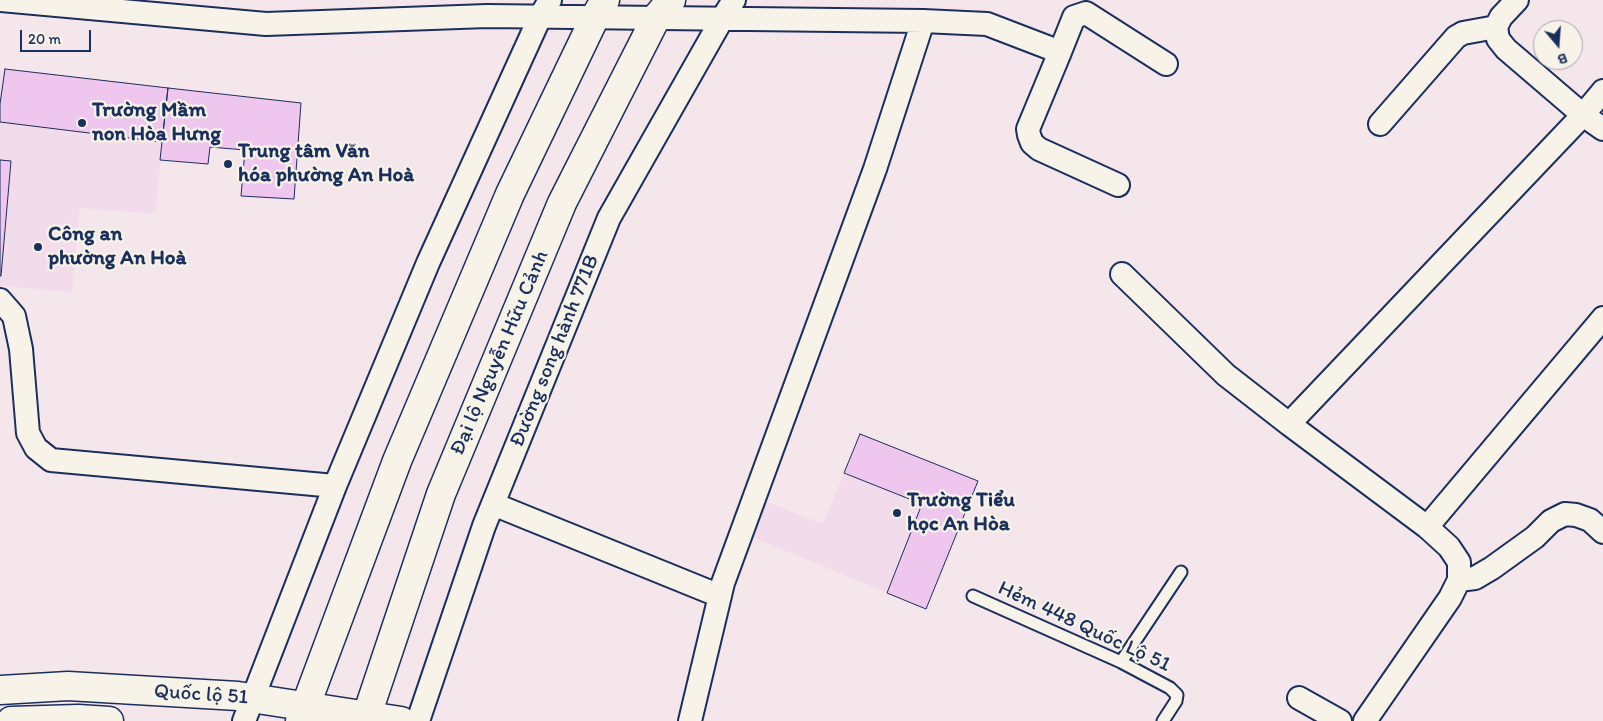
<!DOCTYPE html>
<html>
<head>
<meta charset="utf-8">
<style>
	body { margin:0 }
	#map { position:relative; width:1603px; height:721px; overflow:hidden; background:#f4e6ea; font-family:Itim,sans-serif }
	canvas { display:block }
	.north { position:absolute; left:1533px; top:20px; width:50px; height:50px; box-sizing:border-box; background:#f7f3e8; border:1px solid #9fa5b1; border-radius:50%; rotate:162deg; font-size:14px; font-weight:700; line-height:20px; text-align:center; color:#1b2f5e }
	.north::after { content:''; display:block; margin:auto; width:18px; height:22px; background:#1b2f5e; clip-path:polygon(50% 0,100% 100%,50% 72%,0 100%) }
	.scale { position:absolute; left:20px; top:30px; width:71px; height:22px; box-sizing:border-box; border:2px solid #1b2f5e; border-top:0; padding-left:6px; font-size:15px; line-height:18px; white-space:nowrap; color:#1b2f5e; -webkit-text-stroke:4px #f7f3e8; paint-order:stroke }
</style>
</head>
<body>
<div id="map">
<canvas width="1603" height="721"></canvas>
<div class="north">B</div>
<div class="scale">20 m</div>
</div>
<script>
const ctx = document.querySelector('canvas').getContext('2d');
ctx.lineJoin = 'round';
function fill(path, color) {
  ctx.fillStyle = color;
  ctx.fill(path, 'evenodd');
}
function shape(rows) {
  const path = new Path2D();
  for (const r of rows) {
    path.moveTo(r[0], r[1]);
    for (let i = 2; i < r.length; i += 2) path.lineTo(r[i], r[i + 1]);
  }
  return path;
}
function stroke(path, color, width, dash) {
  ctx.strokeStyle = color;
  ctx.lineWidth = width;
  ctx.lineCap = dash ? 'butt' : 'round';
  ctx.setLineDash(dash || []);
  ctx.stroke(path);
}
function write(font, color, halo, rows, align = 'center') {
  ctx.font = font + ' Itim,sans-serif';
  ctx.lineWidth = 4.5;
  ctx.setLineDash([]);
  ctx.textBaseline = 'middle';
  ctx.strokeStyle = halo;
  ctx.fillStyle = color;
  for (const [text, x, y, turn = 0] of rows) {
    ctx.save();
    ctx.translate(x, y);
    ctx.rotate((+turn || 0) * Math.PI / 180);
    ctx.textAlign = isNaN(turn) ? turn : align;
    if (halo) ctx.strokeText(text, 0, 0);
    ctx.fillText(text, 0, 0);
    ctx.restore();
  }
}
const built = shape([
	[0,69,168,88,155,214,80,208,72,292,0,286],
	[860,434,978,481,926,609,750,536,763,500,823,524]
]);
const building = shape([
	[5,69,168,88,162,142,0,122,0,104,5,69],
	[168,88,301,103,294,199,241,196,245,150,210,147,208,164,160,160,168,88],
	[0,160,11,161,1,276,0,276,0,160],
	[860,434,978,481,926,609,887,593,922,504,844,473,860,434]
]);
const service = shape([
	[973,596,1121,662,1170,688,1177,695,1176,701,1163,721],
	[1121,662,1181,572]
]);
const minor = shape([
	[0,0,266,24,487,16,923,21,987,24,1060,52,1028,129,1029,135,1032,143,1039,149,1118,185],
	[1517,0,1501,17,1496,27,1498,39,1506,49,1583,115,1603,129],
	[1060,52,1074,17,1086,13,1166,64],
	[1380,124,1456,37,1463,33,1496,27],
	[1122,274,1226,375,1289,424],
	[0,300,14,316,21,349,28,433,36,448,51,460,335,486],
	[493,504,720,596],
	[1427,527,1603,318],
	[1459,580,1475,578,1492,568,1535,537,1551,521,1565,514,1576,515,1590,520,1603,532],
	[1299,698,1340,721],
	[244,721,335,486,428,263,540,17,550,0],
	[418,721,484,526,609,218,722,19,734,0],
	[690,721,723,583,875,169,923,21],
	[1365,721,1450,598,1459,580,1459,562,1449,547,1427,527,1289,424,1583,115,1603,91]
]);
const secondary = shape([
	[300,721,397,461,510,194,595,17,605,0],
	[365,721,441,494,562,203,656,18,671,0]
]);
const primary = shape([
	[0,690,68,686,238,696,401,721]
]);
const trunk = shape([
	[11,721,78,719,109,721]
]);
const markers = [
	[82,123,5,"#1b2f5e"],
	[228,164,5,"#1b2f5e"],
	[38,247,5,"#1b2f5e"],
	[897,513,5,"#1b2f5e"]
];
const poiNames = [
	["Trường Mầm",92,111],
	["non Hòa Hưng",92,135],
	["Trung tâm Văn",238,152],
	["hóa phường An Hoà",238,176],
	["Công an",48,235],
	["phường An Hoà",48,259],
	["Trường Tiểu",907,501],
	["học An Hòa",907,525]
];
const streetNames = [
	["Đường song hành 771B",555,351,-68],
	["Đại lộ Nguyễn Hữu Cảnh",500,353,-67],
	["Hẻm 448 Quốc Lộ 51",1084,627,25],
	["Quốc lộ 51",201,695,4]
];
fill(built, '#f2dceb');
fill(building, '#eec6ee');
stroke(building, '#1b2f5e', 1);
stroke(service, '#1b2f5e', 15);
stroke(minor, '#1b2f5e', 26);
stroke(secondary, '#1b2f5e', 31);
stroke(primary, '#1b2f5e', 31);
stroke(trunk, '#1b2f5e', 31);
stroke(service, '#f7f3e8', 11);
stroke(minor, '#f7f3e8', 22);
stroke(secondary, '#f7f3e8', 28);
stroke(primary, '#f7f3e8', 28);
stroke(trunk, '#f7f3e8', 28);
for (const [x, y, r, color] of markers) {
  const dot = new Path2D();
  dot.arc(x, y, r, 0, 2 * Math.PI);
  ctx.fillStyle = color;
  ctx.fill(dot);
  stroke(dot, '#f7f3e8', 2);
}
write('bold 21px', '#1b2f5e', '#f7f3e8', poiNames, 'left');
write('21px', '#1b2f5e', '#f7f3e8', streetNames);
</script>
</body>
</html>
